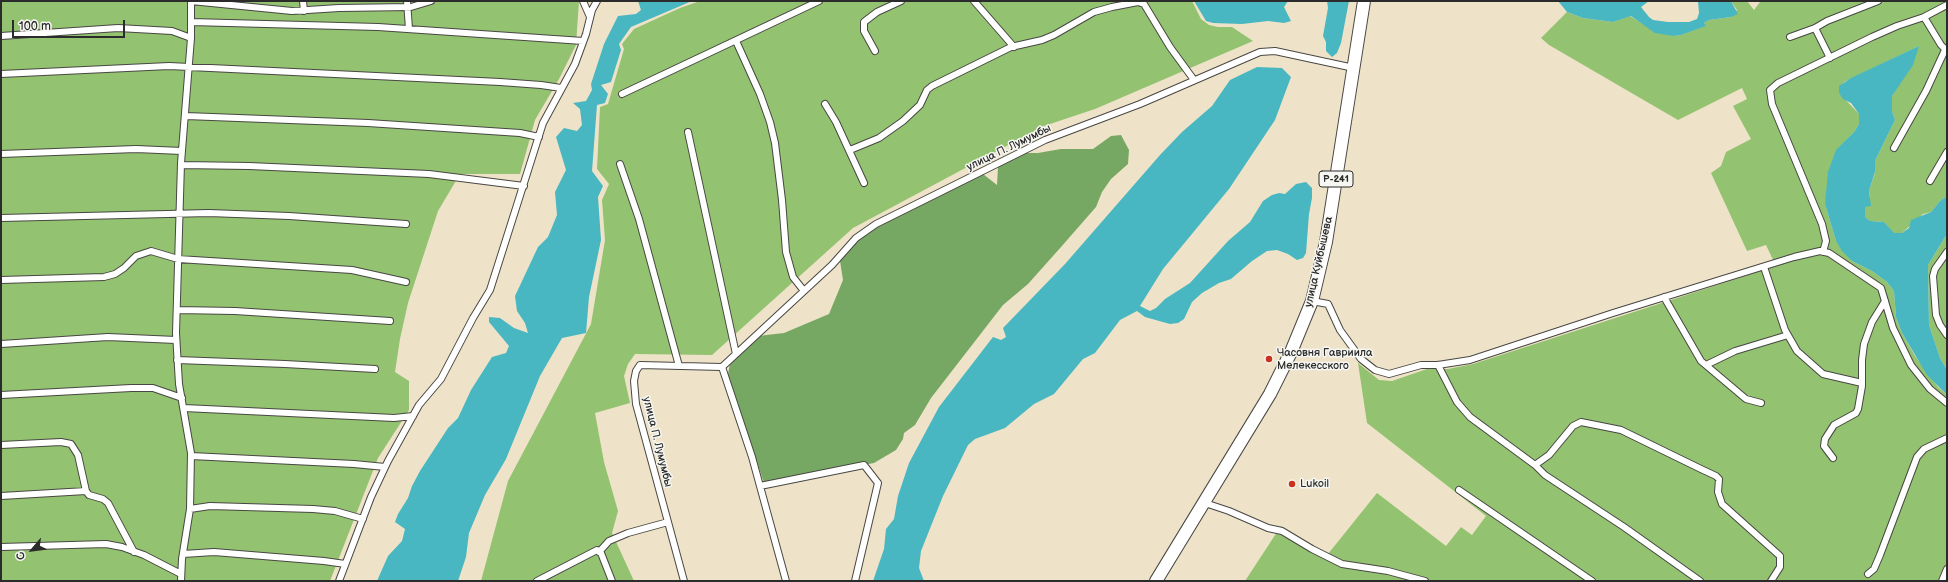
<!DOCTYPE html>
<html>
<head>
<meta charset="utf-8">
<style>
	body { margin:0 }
	#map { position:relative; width:1948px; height:582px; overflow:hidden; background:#eee3c8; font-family:"Balsamiq Sans",sans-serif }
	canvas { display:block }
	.frame { position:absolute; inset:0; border:2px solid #2b2b2b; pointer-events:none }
	.north { position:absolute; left:12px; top:530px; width:40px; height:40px; -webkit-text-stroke:3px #f6f6f2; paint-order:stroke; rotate:242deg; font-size:11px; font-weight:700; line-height:16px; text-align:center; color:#2b2b2b }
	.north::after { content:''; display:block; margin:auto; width:14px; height:18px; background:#2b2b2b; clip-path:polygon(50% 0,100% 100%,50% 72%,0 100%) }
	.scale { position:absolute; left:12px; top:20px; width:113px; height:18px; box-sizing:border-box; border:2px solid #2b2b2b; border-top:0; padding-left:5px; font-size:12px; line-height:14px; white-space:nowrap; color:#2b2b2b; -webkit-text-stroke:3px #f6f6f2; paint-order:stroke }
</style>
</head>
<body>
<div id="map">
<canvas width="1948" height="582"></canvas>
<div class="frame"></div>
<div class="north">С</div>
<div class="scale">100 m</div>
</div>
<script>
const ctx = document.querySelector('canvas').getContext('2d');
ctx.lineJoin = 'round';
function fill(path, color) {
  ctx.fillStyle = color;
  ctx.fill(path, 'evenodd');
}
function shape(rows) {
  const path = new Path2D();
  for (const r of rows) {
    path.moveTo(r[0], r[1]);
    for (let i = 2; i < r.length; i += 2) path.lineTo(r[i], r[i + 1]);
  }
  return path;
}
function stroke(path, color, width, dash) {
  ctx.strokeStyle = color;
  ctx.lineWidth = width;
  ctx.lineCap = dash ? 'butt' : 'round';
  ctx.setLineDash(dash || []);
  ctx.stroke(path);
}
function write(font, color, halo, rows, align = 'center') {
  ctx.font = font + ' "Balsamiq Sans",sans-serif';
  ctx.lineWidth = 3;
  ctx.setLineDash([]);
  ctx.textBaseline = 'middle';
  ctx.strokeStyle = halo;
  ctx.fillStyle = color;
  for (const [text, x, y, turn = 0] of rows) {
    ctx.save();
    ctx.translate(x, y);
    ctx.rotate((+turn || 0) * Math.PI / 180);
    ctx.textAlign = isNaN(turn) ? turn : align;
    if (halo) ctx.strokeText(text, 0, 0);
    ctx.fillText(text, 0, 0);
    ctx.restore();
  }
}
const green = shape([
	[1,1,579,1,576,45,559,79,535,120,520,174,460,174,438,211,408,303,400,339,395,372,409,381,409,410,378,458,330,581,1,581],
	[700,1,1192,1,1201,19,1209,25,1218,27,1232,27,1253,41,1095,109,1044,126,853,228,712,355,635,354,628,364,624,376,630,403,595,413,604,462,618,511,612,533,634,581,481,581,508,481,591,324,605,240,602,200,609,184,597,169,600,107,608,104,624,49,622,44,634,29,680,8],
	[1731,1,1747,1,1754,10,1760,2,1768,1,1947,1,1947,196,1940,201,1931,212,1923,214,1902,233,1894,234,1884,222,1870,221,1865,217,1865,207,1870,198,1869,191,1875,173,1875,161,1895,120,1892,111,1892,96,1919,46,1844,82,1839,93,1859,114,1859,124,1854,132,1836,151,1825,204,1836,241,1852,261,1872,271,1887,282,1894,291,1896,317,1902,333,1915,356,1938,387,1947,395,1947,581,1245,581,1281,526,1328,554,1377,493,1446,546,1461,527,1472,535,1486,516,1367,423,1358,363,1379,380,1392,381,1427,369,1448,369,1473,364,1776,266,1766,245,1747,251,1711,173,1721,166,1726,152,1751,139,1733,106,1747,99,1742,88,1678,120,1549,45,1541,38,1567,12,1583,18,1613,22,1630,16,1648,27,1674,36,1681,35,1705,26,1704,23,1709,20,1731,17,1737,10],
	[1947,234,1947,370,1940,358,1929,325,1928,265]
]);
const forest = shape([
	[1121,135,1129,150,1128,164,1111,179,1102,192,1096,207,1061,247,1028,284,1003,305,931,398,915,425,904,433,903,439,896,450,874,463,764,483,728,374,730,363,758,336,784,333,829,314,843,280,840,261,857,241,878,226,983,174,997,185,998,167,1026,153,1038,153,1061,149,1093,149,1111,136]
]);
const water = shape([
	[638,1,692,1,631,27,619,44,621,50,611,82,601,85,608,94,605,103,597,105,592,171,603,186,598,197,601,240,589,297,586,333,562,338,540,376,506,459,485,495,469,533,466,557,458,581,377,581,388,556,402,541,405,529,395,522,398,514,408,498,412,486,420,471,448,428,458,418,471,390,492,357,506,353,509,346,489,322,489,317,500,318,514,328,528,333,525,323,517,311,515,296,538,247,548,237,557,215,555,192,566,170,556,137,564,128,577,131,582,125,580,109,573,103,586,101,592,90,591,84,604,44,618,16,636,14,641,10],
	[1194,1,1288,1,1284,7,1291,21,1284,23,1268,21,1242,24,1213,23,1206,21],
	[1327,1,1349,1,1341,43,1337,53,1332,57,1326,51,1326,42,1323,36,1328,8],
	[1558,1,1649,1,1641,7,1649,17,1653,20,1668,22,1689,22,1697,19,1699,13,1698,1,1731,1,1738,14,1731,17,1709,20,1704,23,1706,26,1681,35,1674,36,1655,33,1631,16,1613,22,1583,18,1567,12],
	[1919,46,1913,65,1892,96,1892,111,1895,120,1875,161,1875,172,1869,191,1871,206,1865,207,1865,217,1870,221,1884,222,1894,233,1902,233,1909,228,1911,220,1931,212,1940,201,1947,196,1947,234,1928,265,1929,325,1940,358,1947,370,1947,395,1927,375,1902,333,1896,317,1894,291,1887,282,1872,271,1852,261,1842,251,1836,241,1825,204,1828,172,1836,150,1854,132,1859,124,1859,114,1851,103,1843,99,1839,93,1839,86,1851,78],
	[1257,67,1282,68,1291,77,1275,120,1229,189,1163,269,1140,306,1150,311,1156,308,1165,299,1190,283,1228,241,1250,222,1263,201,1272,195,1279,193,1285,194,1296,184,1306,182,1312,188,1312,198,1309,214,1306,253,1303,258,1297,260,1288,254,1277,250,1267,251,1252,261,1231,279,1219,283,1202,293,1192,302,1184,319,1178,323,1170,324,1145,317,1137,311,1120,320,1095,353,1083,359,1054,394,1034,404,1005,428,975,439,968,445,943,496,921,551,919,568,924,581,873,581,884,549,886,529,894,519,898,496,909,463,939,407,993,337,1001,340,1006,337,1003,328,1065,264,1160,155,1182,132,1212,106,1230,80]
]);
const street = shape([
	[191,1,292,11,339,8,411,7,431,1],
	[303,1,304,11],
	[407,1,409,29],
	[583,1,590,17],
	[974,1,1014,47],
	[1924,17,1941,45,1947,51],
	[191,22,378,27,583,41],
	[1815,28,1830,58],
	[1,36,118,28,172,31,191,38],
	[1790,37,1815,28,1827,21,1878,1],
	[736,41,760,94,770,122,775,143,782,200,786,252,793,277,804,291],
	[875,51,864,31,864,22,877,12,901,1],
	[1,74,169,66,500,82,541,85,561,88],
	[622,94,819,1],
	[825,104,836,122,864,183],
	[186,116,368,123,520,133,539,137],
	[688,132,736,354],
	[1894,148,1926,91,1945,50],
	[850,150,879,138,903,121,920,105,927,90,932,86,1011,47,1042,40,1054,35,1094,12,1112,7,1138,2,1144,4,1170,47,1194,80],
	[1,154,136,149,182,151],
	[620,164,639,219,679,366],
	[181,165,249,166,429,174,524,186],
	[1930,181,1947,152],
	[1,218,209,213,289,216,406,224],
	[1823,252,1826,241,1822,224,1772,104,1770,90,1778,83,1872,37,1897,26,1924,17,1947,5],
	[1947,252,1935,269,1933,276,1936,315,1940,325,1947,335],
	[1764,267,1785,330,1797,351,1823,374,1862,383],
	[1,280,104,277,115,274,124,268,136,256,151,251,178,259,352,270,406,282],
	[1664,297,1701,361,1746,399,1761,403],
	[1312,301,1328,304,1340,330,1361,359,1375,370,1389,374,1421,365,1438,365,1470,360,1613,313,1794,257,1820,251,1829,253,1881,288,1893,328,1911,365,1930,389,1947,403],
	[177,310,235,311,390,321],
	[1,344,108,337,176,340],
	[177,360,285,364,375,369],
	[1438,365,1457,402,1470,417,1535,465,1545,475,1624,527,1700,581],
	[1706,365,1735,351,1788,335],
	[1,395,131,388,153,388,182,398],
	[184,408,394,418,413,416],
	[1,445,61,442,71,444,78,455,86,491,89,495,103,499,108,503,134,552],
	[191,456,354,464,385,467],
	[1833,458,1824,446,1825,439,1834,425,1856,413,1858,409,1862,386,1862,360,1864,344,1872,322,1885,301],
	[1535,465,1549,455,1573,426,1581,422,1621,430,1701,469,1716,476,1719,479,1718,492,1722,504,1780,556,1780,567,1771,581],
	[760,486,864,465,878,483,855,581],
	[1459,490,1592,581],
	[1,496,86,491],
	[1205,503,1229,511,1268,528,1282,531,1312,549,1342,564,1388,571,1425,581],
	[190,509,210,506,313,509,335,511,363,519],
	[1,547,106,544,122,547,144,555,181,574],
	[599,552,609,541,628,533,668,522],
	[183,554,214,552,324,561,345,564],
	[1868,574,1874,569,1880,555,1917,457,1924,449,1947,438],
	[181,581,182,559,190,509,191,453,179,384,176,333,181,163,191,38,191,1],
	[339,581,371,497,388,461,419,405,441,379,473,318,490,290,543,123,575,64,586,34,592,10,597,1],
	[537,581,597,550,601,553,612,581],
	[684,581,636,404,634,381,636,371,640,365,722,367],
	[786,581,752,457,722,367,832,265,856,238,876,224,1045,140,1140,104,1260,52,1275,51,1354,68],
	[1942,581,1947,569]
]);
const highway = shape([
	[1156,581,1270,394,1291,352,1312,301,1326,242,1364,1]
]);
const markers = [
	[1269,359,4,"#c8321e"],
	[1292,484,4,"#c8321e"]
];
const shields = [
	[1336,179,34]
];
const shieldNames = [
	["Р-241",1336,179]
];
const streetNames = [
	["улица П. Лумумбы",1009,148,-26],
	["улица Куйбышева",1319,262,-77],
	["улица П. Лумумбы",657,442,76]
];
const poiNames = [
	["Часовня Гавриила",1277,353],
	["Мелекесского",1277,366],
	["Lukoil",1300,484]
];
fill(green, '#93c271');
fill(forest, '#76a863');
fill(water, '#48b7c1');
stroke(street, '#484743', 8);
stroke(highway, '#484743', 14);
stroke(street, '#fff', 6);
stroke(highway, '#fff', 12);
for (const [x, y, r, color] of markers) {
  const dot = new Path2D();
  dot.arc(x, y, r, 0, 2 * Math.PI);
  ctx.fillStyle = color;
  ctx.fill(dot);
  stroke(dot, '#f6f6f2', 1.5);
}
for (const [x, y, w] of shields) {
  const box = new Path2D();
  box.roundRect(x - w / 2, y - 8, w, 16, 3);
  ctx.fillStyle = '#f6f6f2';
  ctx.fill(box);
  stroke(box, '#2b2b2b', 1);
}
write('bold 10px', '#2b2b2b', null, shieldNames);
write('11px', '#2b2b2b', '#f6f6f2', streetNames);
write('11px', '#2b2b2b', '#f6f6f2', poiNames, 'left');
</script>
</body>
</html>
